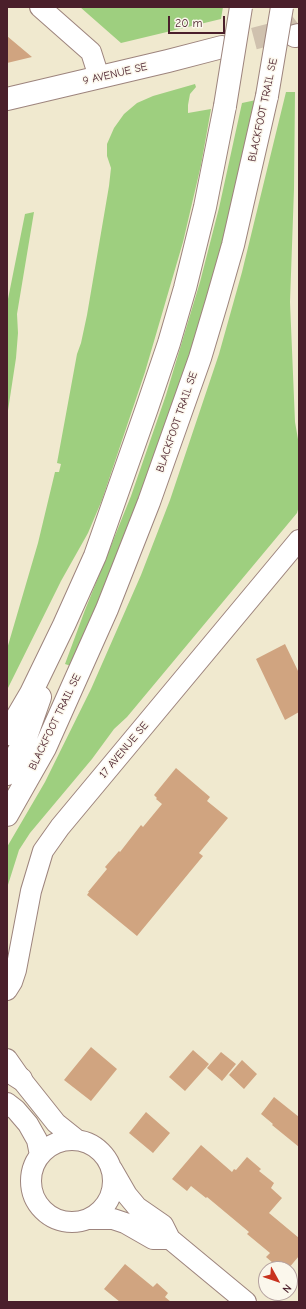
<!DOCTYPE html>
<html>
<head>
<meta charset="utf-8">
<style>
	body { margin:0 }
	#map { position:relative; width:306px; height:1309px; overflow:hidden; background:#f0e9cf; font-family:"Comic Neue",sans-serif }
	canvas { display:block }
	.frame { position:absolute; inset:0; border:8px solid #4a1f2b; pointer-events:none }
	.north { position:absolute; left:258px; top:1261px; width:40px; height:40px; box-sizing:border-box; background:#fbf7ec; border:1px solid #b4a19f; border-radius:50%; rotate:130deg; font-size:11px; font-weight:700; line-height:16px; text-align:center; color:#4a1f2b }
	.north::after { content:''; display:block; margin:auto; width:14px; height:18px; background:#c8321e; clip-path:polygon(50% 0,100% 100%,50% 72%,0 100%) }
	.scale { position:absolute; left:168px; top:16px; width:57px; height:18px; box-sizing:border-box; border:2px solid #4a1f2b; border-top:0; padding-left:5px; font-size:12px; line-height:14px; white-space:nowrap; color:#4a1f2b; -webkit-text-stroke:3px #fbf7ec; paint-order:stroke }
</style>
</head>
<body>
<div id="map">
<canvas width="306" height="1309"></canvas>
<div class="frame"></div>
<div class="north">N</div>
<div class="scale">20 m</div>
</div>
<script>
const ctx = document.querySelector('canvas').getContext('2d');
ctx.lineJoin = 'round';
function fill(path, color) {
  ctx.fillStyle = color;
  ctx.fill(path, 'evenodd');
}
function shape(rows) {
  const path = new Path2D();
  for (const r of rows) {
    if (r.length === 3) {
      path.moveTo(r[0] + r[2], r[1]);
      path.arc(r[0], r[1], r[2], 0, 2 * Math.PI);
      continue;
    }
    path.moveTo(r[0], r[1]);
    for (let i = 2; i < r.length; i += 2) path.lineTo(r[i], r[i + 1]);
  }
  return path;
}
function stroke(path, color, width, dash) {
  ctx.strokeStyle = color;
  ctx.lineWidth = width;
  ctx.lineCap = dash ? 'butt' : 'round';
  ctx.setLineDash(dash || []);
  ctx.stroke(path);
}
function write(font, color, halo, rows, align = 'center') {
  ctx.font = font + ' "Comic Neue",sans-serif';
  ctx.lineWidth = 3;
  ctx.setLineDash([]);
  ctx.textBaseline = 'middle';
  ctx.strokeStyle = halo;
  ctx.fillStyle = color;
  for (const [text, x, y, turn = 0] of rows) {
    ctx.save();
    ctx.translate(x, y);
    ctx.rotate((+turn || 0) * Math.PI / 180);
    ctx.textAlign = isNaN(turn) ? turn : align;
    if (halo) ctx.strokeText(text, 0, 0);
    ctx.fillText(text, 0, 0);
    ctx.restore();
  }
}
const green = shape([
	[80,7,223,7,221,19,121,43],
	[195,84,196,87,190,94,188,105,188,113,211,109,201,165,183,242,145,372,102,500,88,533,61,581,7,690,7,649,38,543,55,472,59,472,61,464,57,463,77,354,81,343,87,315,109,186,111,168,107,156,107,144,114,128,124,114,137,103,153,96],
	[286,92,295,92,294,189,290,302,295,422,299,445,299,506,297,513,127,717,114,729,92,759,30,833,19,850,7,888,7,847,45,782,91,689,141,575,170,500,219,354,242,272],
	[256,100,226,233,165,440,74,667,65,664,85,610,131,496,166,395,200,282,219,208,242,103],
	[34,212,17,314,18,333,16,358,7,417,7,304,25,214]
]);
const building = shape([
	[7,36,32,57,7,63],
	[285,644,299,673,299,712,285,720,256,659],
	[176,768,210,797,207,801,228,818,199,853,203,856,137,936,87,895,89,892,88,892,107,869,105,867,119,851,120,852,141,825,143,827,162,804,156,799,157,798,154,795],
	[91,1047,117,1069,91,1101,64,1080],
	[193,1050,209,1064,185,1091,169,1077],
	[221,1052,236,1064,222,1081,207,1068],
	[242,1060,257,1074,244,1089,229,1075],
	[274,1097,299,1117,299,1147,272,1125,273,1124,261,1114],
	[146,1112,170,1133,153,1153,129,1133],
	[201,1145,232,1172,234,1169,236,1170,247,1157,261,1169,259,1171,274,1183,271,1188,282,1198,269,1213,299,1238,299,1256,288,1269,280,1269,266,1257,270,1253,247,1234,249,1232,207,1197,206,1198,191,1186,187,1191,172,1179],
	[125,1264,153,1287,157,1283,168,1293,165,1297,171,1302,120,1302,104,1289]
]);
const secondaryTunnel = shape([
	[222,47,283,31,296,21]
]);
const street = shape([
	[40,7,91,52,99,77],
	[7,990,12,982,16,970,31,891,43,851,60,827,299,540],
	[7,1059,21,1079,56,1123,76,1139],
	[7,1103,16,1110,28,1124,37,1140,40,1155],
	[72,1181,41],
	[112,1169,127,1195,137,1207,163,1225,170,1239,246,1302],
	[88,1219,113,1219,125,1223,153,1239,170,1239]
]);
const secondary = shape([
	[295,36,299,35],
	[7,99,168,61,222,47],
	[7,734,31,693,64,625,95,556,147,408,169,343,185,288,205,207,225,106],
	[7,774,26,737,40,697],
	[7,815,45,748,107,609,149,502,200,358,217,301,233,245,267,96],
	[7,1070,21,1079]
]);
const secondaryBridge = shape([
	[267,96,282,7],
	[225,106,241,7]
]);
const streetNames = [
	["9 AVENUE SE",115,74,-13],
	["BLACKFOOT TRAIL SE",263,110,-78],
	["BLACKFOOT TRAIL SE",177,422,-71],
	["BLACKFOOT TRAIL SE",55,722,-64],
	["17 AVENUE SE",124,750,-50]
];
fill(green, '#9ecf7f');
fill(building, '#d0a480');
stroke(secondaryTunnel, '#cfc1ae', 22, [22, 11]);
stroke(street, '#9d847d', 22);
stroke(secondary, '#9d847d', 24);
stroke(street, '#fff', 20);
stroke(secondary, '#fff', 22);
stroke(secondaryBridge, '#9d847d', 24, []);
stroke(secondaryBridge, '#fff', 22);
write('11px', '#4a1f2b', '#fbf7ec', streetNames);
</script>
</body>
</html>
